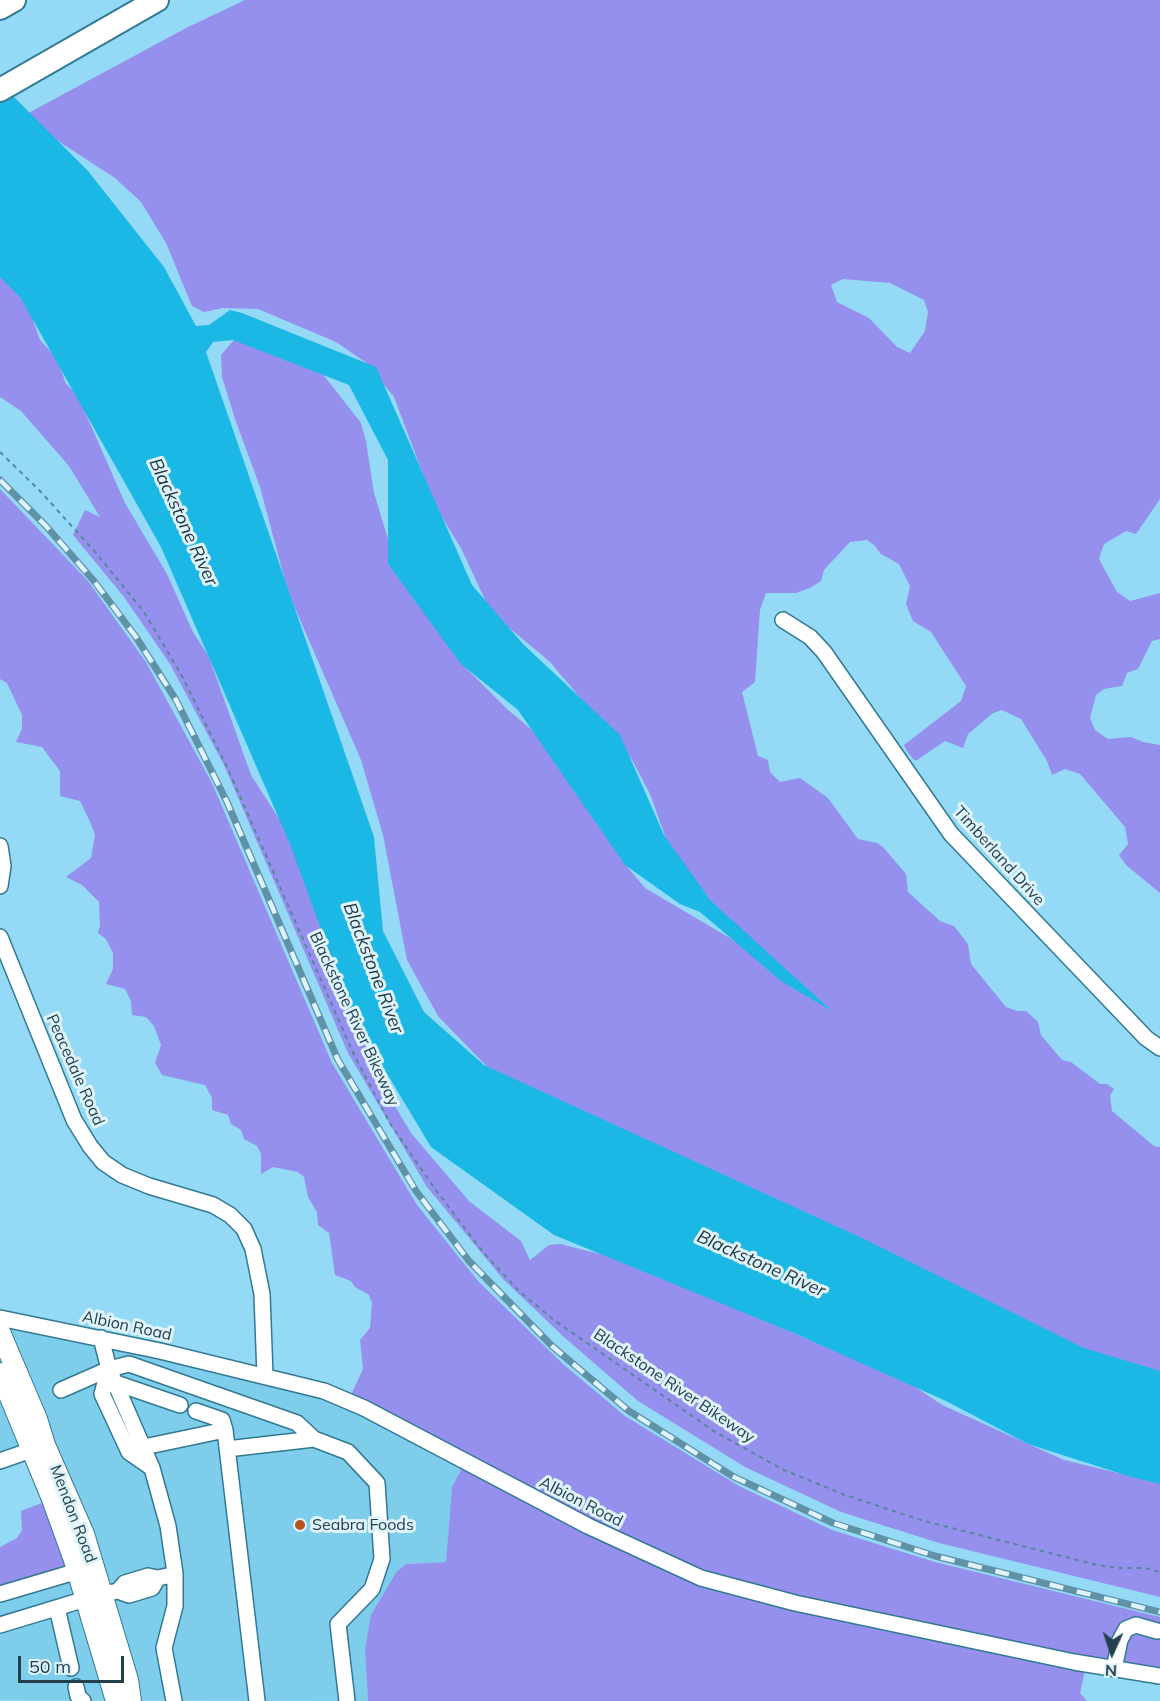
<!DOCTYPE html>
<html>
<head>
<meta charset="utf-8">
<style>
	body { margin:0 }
	#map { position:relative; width:1160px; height:1701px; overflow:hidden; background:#94daf6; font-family:Mulish,sans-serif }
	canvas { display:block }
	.north { position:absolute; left:1082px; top:1623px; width:60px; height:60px; -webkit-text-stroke:4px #dff3fb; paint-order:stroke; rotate:183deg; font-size:16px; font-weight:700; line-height:24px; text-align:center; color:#23404c }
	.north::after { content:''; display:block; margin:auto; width:21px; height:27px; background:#23404c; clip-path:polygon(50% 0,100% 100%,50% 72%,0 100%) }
	.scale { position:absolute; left:18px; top:1656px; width:106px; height:27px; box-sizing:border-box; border:3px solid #23404c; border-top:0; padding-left:8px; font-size:18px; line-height:21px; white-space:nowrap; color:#23404c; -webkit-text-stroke:4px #dff3fb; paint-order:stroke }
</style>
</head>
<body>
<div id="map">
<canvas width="1160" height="1701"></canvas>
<div class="north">N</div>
<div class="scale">50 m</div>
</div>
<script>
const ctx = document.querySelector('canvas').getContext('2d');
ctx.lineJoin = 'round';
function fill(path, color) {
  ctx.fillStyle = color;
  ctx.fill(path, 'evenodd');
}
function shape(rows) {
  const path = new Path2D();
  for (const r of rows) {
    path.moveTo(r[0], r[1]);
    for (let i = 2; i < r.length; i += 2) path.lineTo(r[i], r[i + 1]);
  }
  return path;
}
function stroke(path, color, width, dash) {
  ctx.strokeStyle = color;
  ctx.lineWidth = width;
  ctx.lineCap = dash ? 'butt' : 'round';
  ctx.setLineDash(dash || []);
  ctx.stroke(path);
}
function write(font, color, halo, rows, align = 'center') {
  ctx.font = font + ' Mulish,sans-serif';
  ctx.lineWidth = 6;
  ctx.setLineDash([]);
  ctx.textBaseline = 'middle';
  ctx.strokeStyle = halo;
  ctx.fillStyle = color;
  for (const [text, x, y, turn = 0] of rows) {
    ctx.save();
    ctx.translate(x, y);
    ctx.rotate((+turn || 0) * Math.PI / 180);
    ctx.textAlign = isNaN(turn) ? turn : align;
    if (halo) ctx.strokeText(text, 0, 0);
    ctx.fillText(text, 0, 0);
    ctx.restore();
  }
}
const built = shape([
	[0,1316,264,1370,466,1460,452,1487,446,1562,406,1564,397,1571,365,1649,368,1701,0,1700,0,1596,83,1568,39,1450,0,1458]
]);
const green = shape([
	[245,0,1160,0,1160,499,1136,534,1126,531,1104,544,1099,559,1117,592,1130,601,1160,593,1160,639,1152,641,1138,669,1127,673,1122,686,1104,689,1096,695,1090,718,1095,730,1108,739,1131,737,1143,742,1160,745,1160,893,1126,865,1119,855,1128,844,1125,827,1080,774,1065,769,1052,775,1047,761,1021,719,1002,710,993,713,968,734,963,748,945,741,917,760,914,760,907,751,904,745,961,701,966,686,931,632,913,621,906,604,910,586,899,564,881,554,874,545,867,540,850,542,824,570,821,581,810,588,796,593,766,593,760,610,755,682,742,692,758,756,768,760,770,772,780,782,800,778,828,798,858,839,877,843,883,847,906,874,908,892,940,921,954,926,968,944,971,964,1006,1007,1017,1011,1026,1011,1038,1022,1041,1035,1062,1060,1071,1062,1100,1084,1107,1084,1114,1089,1110,1096,1112,1111,1154,1146,1160,1147,1160,1372,1067,1349,496,1076,438,1016,407,960,383,835,361,760,288,592,260,487,235,419,222,377,221,355,234,340,322,373,361,423,366,441,374,493,396,565,466,668,507,709,562,755,585,788,620,858,645,888,740,944,684,871,669,847,650,794,631,758,550,662,500,620,487,604,461,548,435,506,394,397,365,362,336,342,258,309,223,308,204,312,192,306,166,243,141,202,115,178,21,117,186,28],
	[843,279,890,283,924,300,928,312,925,331,910,353,897,347,869,318,837,302,831,285],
	[0,269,25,298,40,340,57,358,66,384,77,394,125,503,167,574,193,632,209,657,251,775,294,842,343,973,377,1076,411,1133,469,1201,521,1241,530,1260,549,1245,560,1244,620,1259,908,1382,942,1405,1064,1460,1160,1483,1160,1597,939,1543,841,1512,745,1467,638,1401,565,1338,503,1279,427,1187,348,1053,224,765,170,664,124,597,73,535,85,510,100,517,69,466,21,411,0,397],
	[0,489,88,581,146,662,212,783,332,1063,417,1205,478,1281,563,1364,625,1416,739,1486,832,1530,935,1562,1160,1617,1160,1676,1087,1661,1080,1693,1087,1701,368,1701,365,1649,371,1615,397,1571,406,1564,446,1562,452,1487,466,1460,350,1397,363,1369,360,1340,370,1328,372,1303,369,1295,355,1287,351,1281,335,1275,329,1233,318,1225,317,1212,308,1197,304,1177,298,1172,273,1167,261,1174,261,1154,257,1146,244,1139,241,1130,231,1124,228,1115,212,1110,212,1098,205,1085,162,1075,155,1063,161,1045,154,1026,146,1017,132,1015,131,1001,125,989,106,984,113,969,113,953,106,939,98,933,100,925,99,902,82,885,66,877,91,858,95,835,91,824,80,801,60,796,60,771,42,747,16,742,22,729,22,715,7,683,0,679],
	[52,1499,83,1564,0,1596,0,1547,17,1538,22,1530,21,1511]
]);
const water = shape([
	[0,83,88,171,164,267,196,326,209,325,230,310,242,313,376,367,472,585,524,645,620,735,664,835,711,901,832,1011,781,981,700,912,680,904,625,865,518,710,461,664,388,564,388,460,349,385,233,340,213,342,206,352,374,837,383,931,424,1012,484,1065,862,1238,1084,1348,1160,1371,1160,1484,1128,1476,1028,1444,946,1401,796,1334,554,1235,431,1147,353,1017,290,844,161,547,20,297,0,277]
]);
const path = shape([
	[0,452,41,492,96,553,144,612,182,676,227,767,355,1057,391,1125,435,1189,483,1252,520,1292,554,1320,715,1432,784,1470,845,1495,924,1521,1097,1565,1121,1568,1145,1568,1160,1572]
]);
const minor = shape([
	[783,620,810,637,824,652,951,834,1146,1038,1160,1048],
	[0,846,3,866,0,886],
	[0,937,74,1120,90,1146,103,1162,122,1175,149,1186,213,1205,230,1215,244,1229,253,1249,262,1294,265,1376],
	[0,1318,160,1351,324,1391,364,1408,588,1526,701,1578,795,1603,1074,1662,1160,1676],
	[101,1338,109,1369,152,1468,168,1526,175,1573,175,1606,164,1648,174,1701],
	[109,1369,102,1394,129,1452,152,1468],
	[116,1383,180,1405],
	[61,1390,109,1369,129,1364,297,1423,314,1439],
	[196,1411,222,1420,225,1430],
	[144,1447,225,1430,257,1701],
	[227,1449,314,1439,348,1452,377,1483,382,1559,372,1589,338,1624,347,1701],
	[0,1461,40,1447],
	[118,1591,125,1583,148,1576,158,1578,167,1576],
	[0,1594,88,1568],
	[57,1608,71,1668],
	[0,1625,102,1594,118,1591,129,1595,152,1588,158,1578],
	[1114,1669,1120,1640,1126,1629,1136,1625,1157,1631],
	[76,1687,78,1696,83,1701]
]);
const major = shape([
	[0,1332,37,1419,45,1445,84,1534,128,1680,131,1701],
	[0,1373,52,1499,73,1557,116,1701]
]);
const highway = shape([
	[0,8,14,0],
	[0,90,157,0]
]);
const rail = shape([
	[0,480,46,526,94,581,136,637,176,700,227,802,338,1060,416,1191,469,1261,552,1346,629,1411,734,1477,833,1523,935,1556,1160,1612]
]);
const markers = [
	[300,1525,6,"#b7531f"]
];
const streetNames = [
	["Timberland Drive",999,856,48],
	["Blackstone River Bikeway",354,1019,65],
	["Peacedale Road",75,1070,66],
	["Albion Road",127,1326,12],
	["Blackstone River Bikeway",674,1386,34],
	["Albion Road",581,1502,27],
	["Mendon Road",73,1514,69]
];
const poiNames = [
	["Seabra Foods",312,1525]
];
const waterNames = [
	["Blackstone River",183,522,65],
	["Blackstone River",373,968,69],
	["Blackstone River",761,1264,24]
];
fill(built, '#7ecdeb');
fill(green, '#9590ed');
fill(water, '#1bb8e6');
stroke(minor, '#327992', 18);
stroke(major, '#327992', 22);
stroke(highway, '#327992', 26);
stroke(path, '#57879b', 2, [4.5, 4.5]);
stroke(minor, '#fff', 15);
stroke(major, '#fff', 20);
stroke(highway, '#fff', 22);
stroke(rail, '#5f92a6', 7);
stroke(rail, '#dff3fb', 4.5, [14]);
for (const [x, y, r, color] of markers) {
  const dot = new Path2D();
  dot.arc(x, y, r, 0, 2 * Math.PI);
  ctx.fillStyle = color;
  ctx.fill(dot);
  stroke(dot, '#dff3fb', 2);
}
write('16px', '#23404c', '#dff3fb', streetNames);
write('16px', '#23404c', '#dff3fb', poiNames, 'left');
write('italic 18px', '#203740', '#dff3fb', waterNames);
</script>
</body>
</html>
